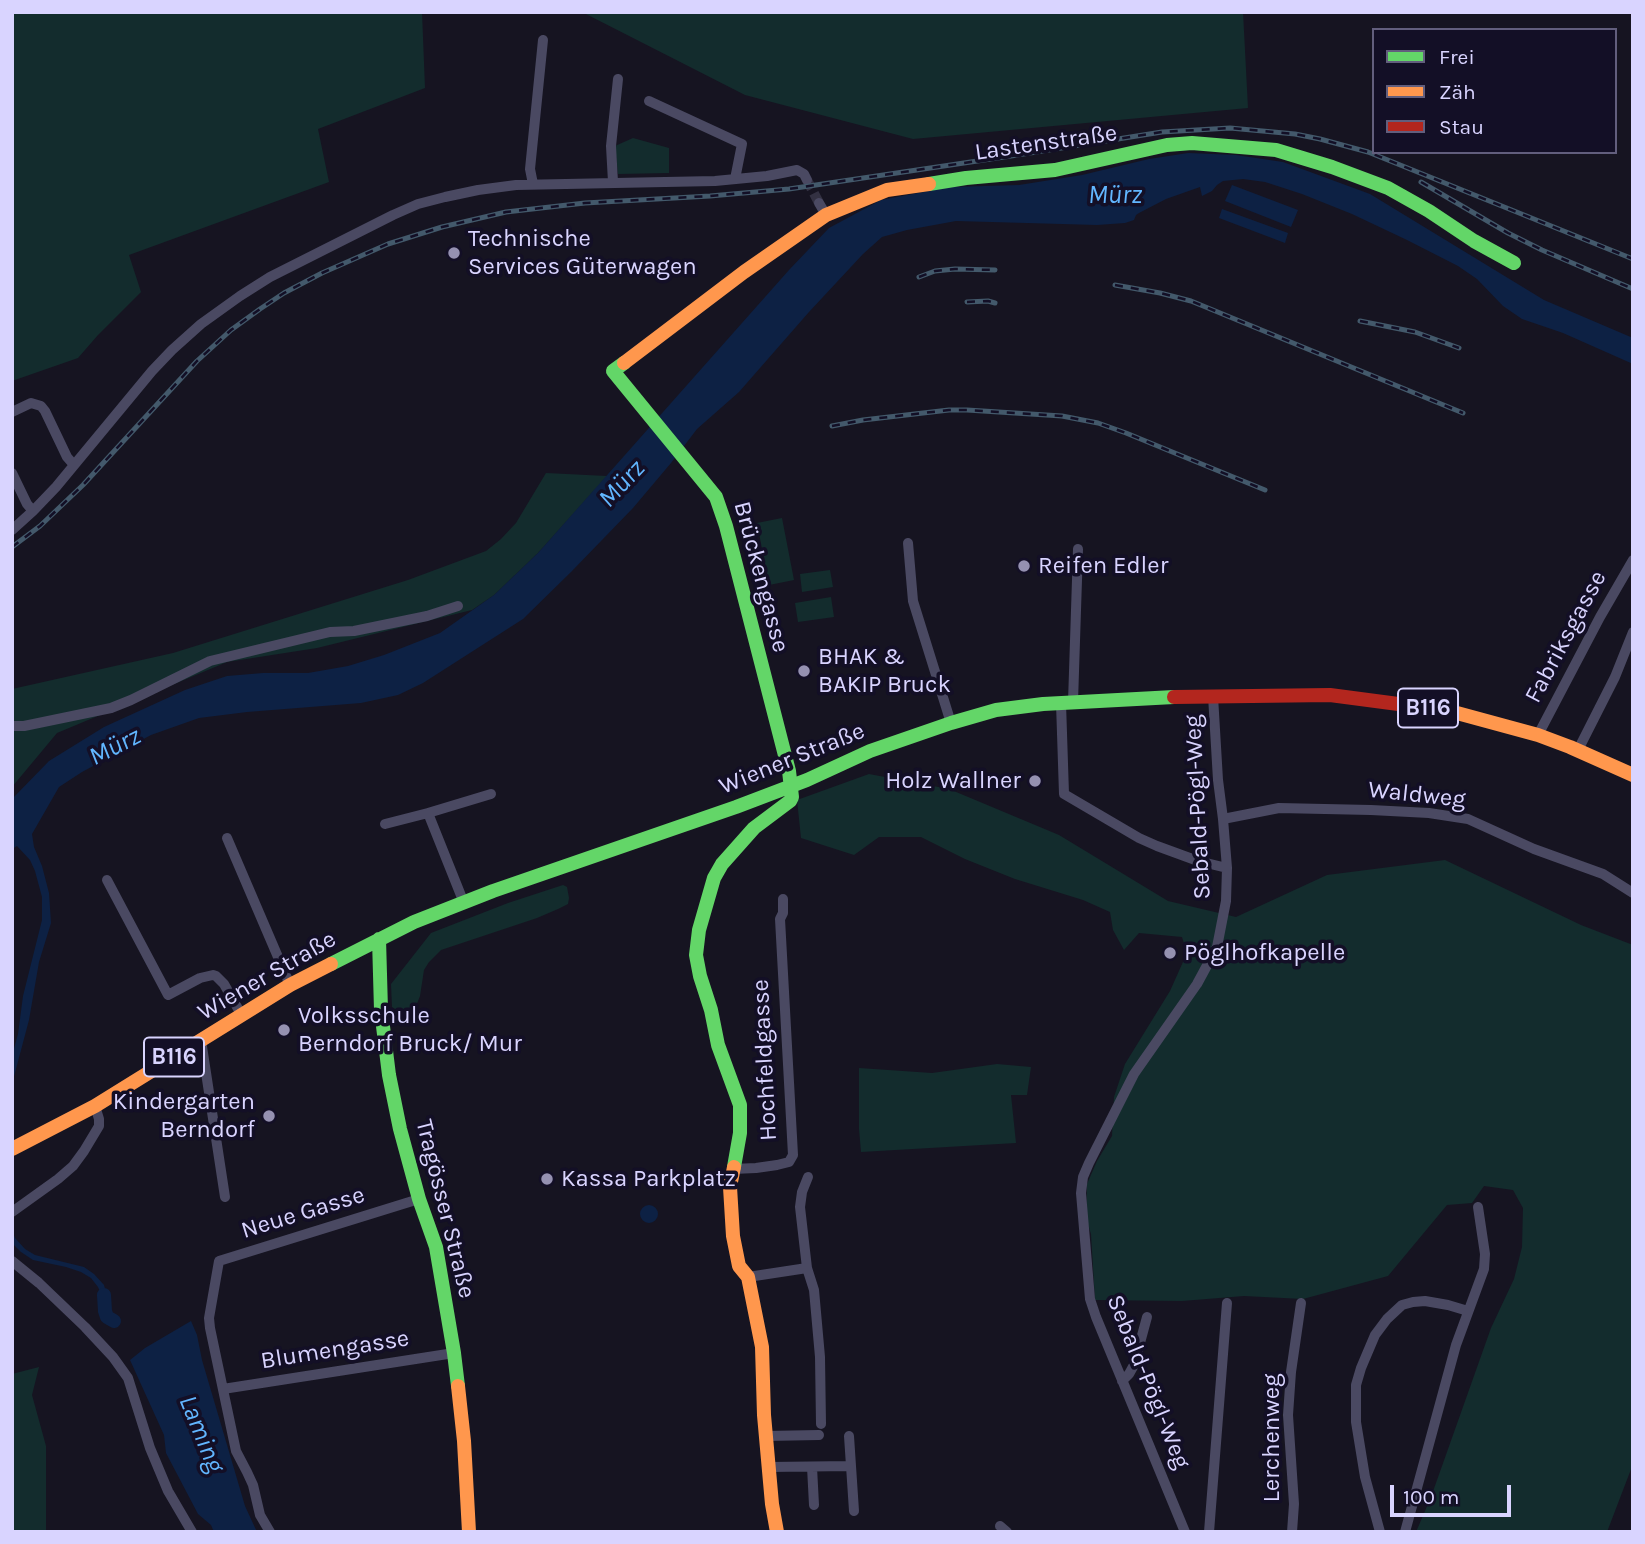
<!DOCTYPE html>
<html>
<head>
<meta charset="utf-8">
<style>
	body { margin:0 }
	#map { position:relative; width:1645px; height:1544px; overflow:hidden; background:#161421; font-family:Karla,sans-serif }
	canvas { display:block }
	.frame { position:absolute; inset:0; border:14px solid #d9d4ff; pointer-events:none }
	.legend { position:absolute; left:1372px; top:28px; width:245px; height:126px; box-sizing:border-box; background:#130f26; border:2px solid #625e7d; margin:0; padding:9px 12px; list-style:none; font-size:21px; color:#d9d4ff }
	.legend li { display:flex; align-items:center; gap:14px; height:35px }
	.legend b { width:35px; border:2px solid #625e7d }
	.scale { position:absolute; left:1390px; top:1485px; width:121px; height:32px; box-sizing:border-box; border:4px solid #d9d4ff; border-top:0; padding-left:9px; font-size:21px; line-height:24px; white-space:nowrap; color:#d9d4ff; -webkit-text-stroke:5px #130f26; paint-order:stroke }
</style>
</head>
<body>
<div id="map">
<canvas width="1645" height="1544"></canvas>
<div class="frame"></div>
<ul class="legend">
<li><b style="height:9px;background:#63d668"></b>Frei</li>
<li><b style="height:9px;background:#ff974d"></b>Zäh</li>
<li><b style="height:9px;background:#b3261e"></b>Stau</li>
</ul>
<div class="scale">100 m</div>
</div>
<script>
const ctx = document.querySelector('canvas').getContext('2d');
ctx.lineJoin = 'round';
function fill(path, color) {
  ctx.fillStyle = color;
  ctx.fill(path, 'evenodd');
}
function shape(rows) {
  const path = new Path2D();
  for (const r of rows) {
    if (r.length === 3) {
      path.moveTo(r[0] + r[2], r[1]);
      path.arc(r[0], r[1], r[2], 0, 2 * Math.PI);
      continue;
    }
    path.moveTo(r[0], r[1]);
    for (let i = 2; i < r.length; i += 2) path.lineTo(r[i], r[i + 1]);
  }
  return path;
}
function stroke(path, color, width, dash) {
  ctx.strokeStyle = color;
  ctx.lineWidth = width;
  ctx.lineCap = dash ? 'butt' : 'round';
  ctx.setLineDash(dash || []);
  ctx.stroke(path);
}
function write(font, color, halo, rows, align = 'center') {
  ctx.font = font + ' Karla,sans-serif';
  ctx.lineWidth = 7;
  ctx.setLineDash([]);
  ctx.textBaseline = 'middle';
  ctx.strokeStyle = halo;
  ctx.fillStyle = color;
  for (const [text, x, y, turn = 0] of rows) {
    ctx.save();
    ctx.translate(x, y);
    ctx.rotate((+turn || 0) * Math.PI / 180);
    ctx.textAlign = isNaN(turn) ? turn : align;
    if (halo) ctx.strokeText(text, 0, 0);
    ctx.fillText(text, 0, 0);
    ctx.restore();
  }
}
const green = shape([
	[12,12,422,12,425,88,318,129,329,182,129,255,141,292,98,335,78,358,12,381],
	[582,12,1243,12,1248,108,913,139,745,95],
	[633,138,669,148,669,173,618,174,615,146],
	[546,473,607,476,538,553,494,595,472,610,317,648,227,662,57,733,12,787,12,689,173,653,408,580,486,551,501,539,516,523],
	[782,518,794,580,769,585,757,523],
	[830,570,833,587,802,592,800,574],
	[831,597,834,617,798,622,795,603],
	[869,774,949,789,1059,835,1168,901,1236,917,1327,875,1445,860,1581,925,1633,945,1633,1464,1607,1532,1416,1532,1431,1497,1491,1328,1514,1279,1522,1247,1523,1208,1513,1190,1484,1186,1472,1203,1447,1205,1388,1276,1303,1299,1244,1296,1182,1301,1095,1300,1091,1234,1086,1218,1087,1184,1097,1161,1112,1136,1114,1097,1125,1064,1170,991,1187,953,1182,937,1139,933,1124,950,1113,930,1110,912,1083,900,1015,879,965,859,921,837,879,837,854,855,801,838,797,800],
	[563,885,567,887,569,898,568,904,558,909,537,918,441,950,429,962,424,970,420,996,416,1006,406,1011,398,1011,392,1007,391,984,431,933,508,903],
	[997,1064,1031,1067,1027,1095,1011,1095,1016,1143,861,1152,859,1129,859,1068,932,1073],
	[39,1367,32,1395,46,1446,46,1532,12,1532,12,1374]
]);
const water = shape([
	[1188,153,1236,155,1283,162,1370,194,1544,300,1633,338,1633,364,1563,333,1522,319,1503,306,1477,279,1458,266,1407,240,1352,214,1302,194,1265,182,1243,179,1223,181,1217,185,1212,191,1202,196,1200,187,1166,199,1139,213,1136,215,1134,220,1125,223,1097,225,956,221,907,230,882,237,863,254,809,312,739,392,697,429,671,463,633,508,571,572,523,619,423,683,398,695,361,703,247,712,199,718,151,735,82,772,59,787,32,834,34,847,42,866,49,893,51,923,39,962,29,1020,12,1084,12,1056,18,1034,23,996,42,920,42,897,35,871,30,860,17,846,12,849,12,799,49,761,104,727,185,690,227,676,263,673,308,673,348,666,384,655,440,633,494,595,538,553,789,270,829,228,881,200,950,187,1019,185,1082,175,1149,159],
	[1232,185,1298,210,1291,227,1225,201],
	[1222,209,1288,233,1285,243,1219,218],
	[649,1214,9],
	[12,1230,15,1238,25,1249,35,1255,84,1267,94,1274,104,1285,107,1296,108,1312,102,1312,101,1294,98,1287,91,1278,81,1272,66,1267,33,1260,21,1252,12,1243],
	[191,1321,197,1335,202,1360,245,1506,257,1532,214,1532,211,1525,198,1514,166,1453,164,1435,130,1360,145,1348]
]);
const river = shape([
	[104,1295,105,1311,107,1317,114,1321]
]);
const streetTunnel = shape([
	[807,180,819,203]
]);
const street = shape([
	[649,101,742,144,735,179],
	[613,182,611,146,618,79],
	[533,184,530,169,543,40],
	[819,203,826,215],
	[12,412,31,403,41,406,45,411,67,457,74,465],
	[12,473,27,504,33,511],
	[12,530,33,511,56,487,152,371,172,350,201,324,240,296,270,277,393,215,418,204,445,197,478,190,516,185,715,181,767,176,797,170,804,174,807,180],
	[908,543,913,601,951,723],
	[1073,702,1078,549],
	[1061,703,1064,794,1139,838,1157,846,1198,861,1227,868],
	[12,726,24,726,111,708,131,700,210,661,330,632,354,631,427,616,458,606],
	[1538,735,1600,617,1633,560],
	[1578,750,1615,677,1633,632],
	[428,813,491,794],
	[1223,819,1279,808,1371,810,1429,813,1468,819,1534,849,1603,874,1633,893],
	[385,824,428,813,464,903],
	[227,838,290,985],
	[107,880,168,995,200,978,213,975,216,976,224,984,241,1014],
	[201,1040,225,1197],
	[733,1169,756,1168,777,1165,789,1162,793,1155,780,919,783,913,783,899],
	[12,1212,58,1179,73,1166,84,1151,99,1126,99,1119,95,1106],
	[12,1261,39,1283,85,1327,113,1357,128,1378,150,1448,168,1491,192,1532],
	[807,1268,814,1290,820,1357,821,1424],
	[748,1277,807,1268,800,1207,802,1192,808,1177],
	[1122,1381,1129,1374,1134,1365,1147,1317],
	[223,1389,454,1353],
	[766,1436,819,1435],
	[849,1436,854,1511],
	[769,1467,851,1466],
	[812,1467,814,1505],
	[1000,1526,1007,1532],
	[270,1532,260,1515,253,1485,247,1472,236,1451,210,1328,209,1318,219,1261,419,1199],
	[1185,1532,1096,1317,1090,1299,1081,1193,1083,1177,1089,1163,1134,1074,1197,984,1217,947,1226,901,1227,868,1223,819,1218,780,1213,696],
	[1209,1532,1227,1303],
	[1292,1532,1294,1504,1288,1415,1291,1372,1301,1303],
	[1380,1532,1365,1477,1356,1422,1356,1385,1361,1368,1375,1335,1387,1319,1402,1305,1413,1302,1425,1301,1448,1305,1468,1311],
	[1405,1532,1456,1345,1484,1269,1485,1254,1478,1207]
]);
const fast = shape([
	[929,184,966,178,1055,170,1167,145,1192,143,1276,150,1332,167,1388,188,1429,211,1474,241,1514,263],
	[624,363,613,371,716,497,726,526,789,771,792,797,790,801,754,828,722,864,714,878,699,930,696,955,700,976,711,1010,718,1045,740,1105,740,1133,734,1167],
	[379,939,381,1010,389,1075,400,1129,419,1199,436,1247,454,1353,458,1386],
	[331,964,414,922,493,891,736,807,807,780,870,751,951,723,996,710,1043,704,1174,697]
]);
const slow = shape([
	[624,363,744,272,826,215,887,190,929,184],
	[1421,707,1457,713,1538,735,1570,747,1633,775],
	[12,1149,95,1106,290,985,331,964],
	[734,1167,730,1187,733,1236,739,1266,748,1277,762,1347,764,1415,772,1504,777,1532],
	[458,1386,464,1441,469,1532]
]);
const jam = shape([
	[1174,697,1330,695,1421,707]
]);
const rail = shape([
	[1421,182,1508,233,1542,250,1633,289],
	[919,277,935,271,955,269,995,270],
	[1115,285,1160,293,1191,301,1463,413],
	[967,302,988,301,995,303],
	[1360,321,1415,332,1459,348],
	[832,426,863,420,949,410,967,410,1062,416,1098,423,1126,433,1265,490],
	[12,547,40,526,83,485,197,361,231,330,260,309,284,293,322,273,388,244,442,227,506,212,585,203,710,196,789,189,1011,156,1162,132,1230,128,1295,134,1320,139,1368,152,1633,259]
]);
const markers = [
	[454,253,7,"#9591b1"],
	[1024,566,7,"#9591b1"],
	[804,671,7,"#9591b1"],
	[1035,781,7,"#9591b1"],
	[1170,953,7,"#9591b1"],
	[284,1030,7,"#9591b1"],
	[269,1116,7,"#9591b1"],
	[547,1179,7,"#9591b1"]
];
const shields = [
	[1428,708,60],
	[174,1057,60]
];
const shieldNames = [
	["B116",1428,708],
	["B116",174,1057]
];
const streetNames = [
	["Lastenstraße",1046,143,-8],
	["Brückengasse",761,577,75],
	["Fabriksgasse",1566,637,-62],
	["Wiener Straße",792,759,-22],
	["Waldweg",1417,795,6],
	["Sebald-Pögl-Weg",1198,807,-93],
	["Wiener Straße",267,976,-30],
	["Hochfeldgasse",765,1060,-93],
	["Tragösser Straße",445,1209,76],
	["Neue Gasse",303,1213,-17],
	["Blumengasse",335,1350,-9],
	["Sebald-Pögl-Weg",1148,1382,68],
	["Lerchenweg",1272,1438,-90]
];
const poiNames = [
	["Technische",468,239],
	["Services Güterwagen",468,267],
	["Reifen Edler",1038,566],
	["BHAK &",818,657],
	["BAKIP Bruck",818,685],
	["Holz Wallner",1021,781,"right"],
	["Pöglhofkapelle",1184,953],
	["Volksschule",298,1016],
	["Berndorf Bruck/ Mur",298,1044],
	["Kindergarten",255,1102,"right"],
	["Berndorf",255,1130,"right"],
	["Kassa Parkplatz",561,1179]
];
const waterNames = [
	["Mürz",1115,196],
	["Mürz",622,484,-47],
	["Mürz",115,747,-27],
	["Laming",201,1434,68]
];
fill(green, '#132c2d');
fill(water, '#0d2144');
stroke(river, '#0d2144', 14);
stroke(streetTunnel, '#333142', 10, [10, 5]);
stroke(street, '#4a4962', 10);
stroke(fast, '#63d668', 14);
stroke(slow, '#ff974d', 14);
stroke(jam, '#b3261e', 14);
stroke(rail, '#43596b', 5);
stroke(rail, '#130f26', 2.5, [8]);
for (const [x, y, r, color] of markers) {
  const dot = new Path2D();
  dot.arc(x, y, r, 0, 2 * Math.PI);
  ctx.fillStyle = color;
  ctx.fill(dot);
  stroke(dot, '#130f26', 2.5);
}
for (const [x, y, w] of shields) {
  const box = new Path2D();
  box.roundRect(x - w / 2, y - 19.5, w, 39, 5);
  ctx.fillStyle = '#130f26';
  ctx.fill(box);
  stroke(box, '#d9d4ff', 2);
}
write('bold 23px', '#d9d4ff', null, shieldNames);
write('24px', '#d9d4ff', '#130f26', streetNames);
write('24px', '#d9d4ff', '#130f26', poiNames, 'left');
write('italic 26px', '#62b6ff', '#130f26', waterNames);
</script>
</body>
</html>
